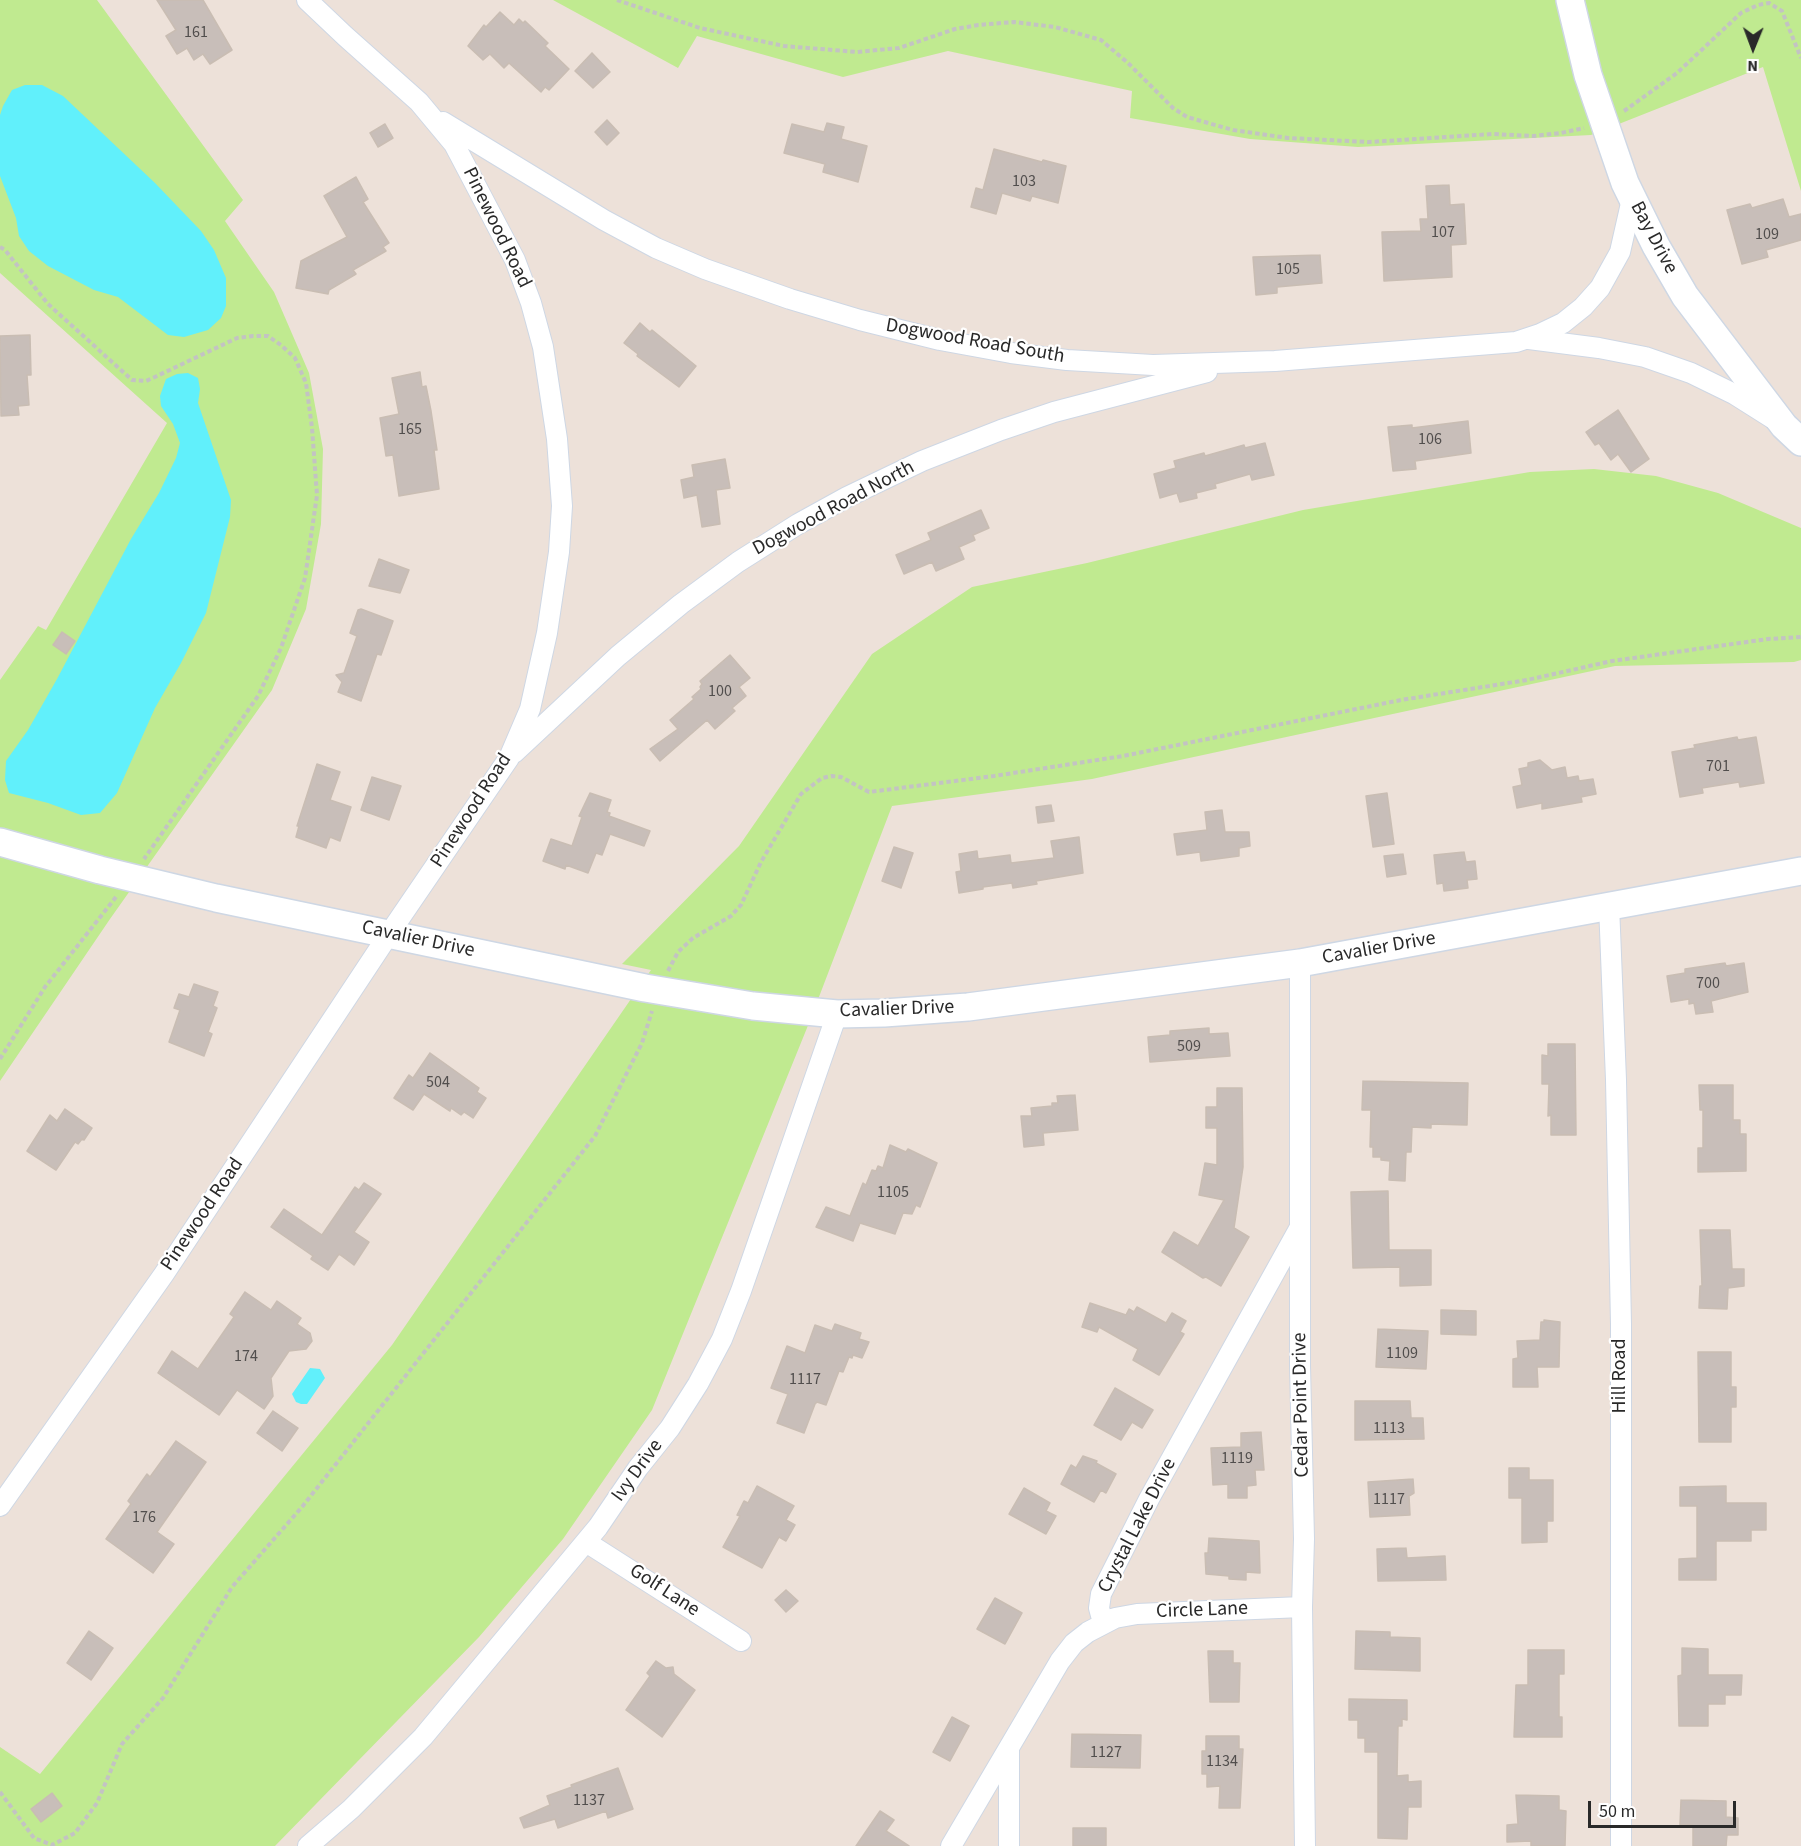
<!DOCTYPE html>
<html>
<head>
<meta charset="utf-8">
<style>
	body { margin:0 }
	#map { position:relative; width:1801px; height:1846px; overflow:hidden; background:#ede1d9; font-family:"Source Sans 3",sans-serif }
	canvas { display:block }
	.north { position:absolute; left:1723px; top:18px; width:60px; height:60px; -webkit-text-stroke:4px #fff; paint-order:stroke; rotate:181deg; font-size:16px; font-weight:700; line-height:24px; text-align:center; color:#292929 }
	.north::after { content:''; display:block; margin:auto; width:21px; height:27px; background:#292929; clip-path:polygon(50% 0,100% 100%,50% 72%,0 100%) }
	.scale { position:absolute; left:1588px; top:1801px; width:148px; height:27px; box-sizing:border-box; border:3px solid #292929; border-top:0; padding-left:8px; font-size:18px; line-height:21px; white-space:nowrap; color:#292929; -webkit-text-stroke:4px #fff; paint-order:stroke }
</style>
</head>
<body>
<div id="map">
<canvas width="1801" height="1846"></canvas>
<div class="north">N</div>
<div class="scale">50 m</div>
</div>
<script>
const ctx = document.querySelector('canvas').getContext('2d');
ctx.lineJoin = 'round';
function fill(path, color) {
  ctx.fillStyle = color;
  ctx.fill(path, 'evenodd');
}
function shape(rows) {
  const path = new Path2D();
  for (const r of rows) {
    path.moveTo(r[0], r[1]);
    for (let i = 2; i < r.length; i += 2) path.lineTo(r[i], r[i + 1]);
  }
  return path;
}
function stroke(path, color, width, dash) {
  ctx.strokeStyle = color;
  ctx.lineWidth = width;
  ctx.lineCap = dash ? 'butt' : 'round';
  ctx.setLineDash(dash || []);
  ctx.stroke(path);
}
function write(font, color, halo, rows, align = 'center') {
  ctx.font = font + ' "Source Sans 3",sans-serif';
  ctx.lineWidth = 4.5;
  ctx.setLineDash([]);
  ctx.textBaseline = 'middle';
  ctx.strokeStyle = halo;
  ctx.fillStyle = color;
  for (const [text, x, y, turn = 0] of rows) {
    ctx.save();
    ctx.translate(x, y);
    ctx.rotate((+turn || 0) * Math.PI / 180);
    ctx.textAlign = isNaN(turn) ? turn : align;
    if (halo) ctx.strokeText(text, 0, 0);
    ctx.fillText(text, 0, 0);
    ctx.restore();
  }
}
const green = shape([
	[0,0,97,0,243,200,225,221,274,292,309,373,323,449,321,524,306,609,272,690,110,919,0,1081,0,680,38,626,46,630,167,423,0,273],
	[553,0,1801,0,1801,191,1763,67,1591,135,1358,147,1250,139,1130,118,1132,91,948,51,843,77,697,36,678,68],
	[1594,469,1656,476,1718,493,1801,528,1801,660,1794,662,1615,666,1092,779,892,806,809,1023,652,1410,563,1539,479,1637,275,1846,0,1846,0,1747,40,1774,392,1345,651,970,622,964,739,846,872,654,972,587,1087,563,1303,510,1530,472]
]);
const water = shape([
	[25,85,42,85,63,96,155,183,201,231,214,250,226,278,226,306,221,318,208,330,184,337,168,335,118,297,94,290,48,266,29,251,19,236,16,218,0,176,0,115,3,106,12,90],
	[188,373,198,378,200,389,198,403,231,500,230,517,206,613,181,663,155,708,117,793,100,813,81,815,48,803,9,793,5,780,6,761,28,730,57,679,131,539,159,493,176,458,180,443,173,424,161,406,160,396,166,379,177,374],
	[310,1368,320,1369,325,1378,307,1404,301,1404,296,1402,292,1394]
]);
const building = shape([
	[157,0,203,0,232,50,210,64,203,54,194,60,187,48,177,54,166,36,176,30,157,0],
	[500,12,514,25,519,19,523,23,525,21,548,43,545,46,569,69,549,90,545,87,541,92,509,63,504,68,490,54,483,60,468,46,484,25,486,27,500,12],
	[592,53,610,72,593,88,575,71,592,53],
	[607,120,619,133,607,145,595,132,607,120],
	[827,123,844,127,841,139,867,146,858,182,823,172,825,164,784,153,792,124,824,132,827,123],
	[385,124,393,138,378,147,370,133,385,124],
	[994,149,1042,162,1043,160,1066,166,1058,203,1032,196,1030,201,1002,193,996,214,971,207,976,188,983,190,994,149],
	[356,177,368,199,363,202,389,243,383,247,386,251,353,270,356,274,329,290,328,294,296,288,301,261,347,237,324,196,356,177],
	[1449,185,1450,205,1464,204,1466,244,1451,245,1452,277,1384,281,1382,232,1421,231,1420,219,1428,219,1426,186,1449,185],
	[1783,199,1789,217,1801,214,1801,240,1766,250,1768,257,1742,264,1727,210,1750,204,1752,208,1783,199],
	[1320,255,1322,283,1277,287,1277,293,1256,295,1253,257,1320,255],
	[640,323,650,332,652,330,696,366,679,387,637,356,638,354,624,343,640,323],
	[30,335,31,375,27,375,29,405,18,406,19,415,1,416,0,336,30,335],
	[420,372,422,387,426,386,431,411,437,450,434,450,439,489,399,496,393,455,386,456,380,418,399,414,392,378,420,372],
	[1618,410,1649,459,1631,472,1618,454,1611,460,1599,443,1595,445,1586,432,1618,410],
	[1468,421,1471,453,1415,461,1416,469,1393,471,1388,427,1412,425,1412,428,1468,421],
	[1265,443,1274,475,1252,480,1250,474,1215,484,1216,488,1196,493,1197,498,1180,502,1177,493,1160,498,1154,474,1176,468,1174,461,1204,453,1205,456,1244,445,1245,448,1265,443],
	[725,459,730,488,716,490,720,524,702,527,697,495,684,498,681,480,694,477,692,465,725,459],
	[981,510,989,528,973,535,975,540,959,547,964,559,936,571,932,562,904,574,896,555,931,540,928,533,981,510],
	[379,559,409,570,400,593,369,586,379,559],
	[361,609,393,621,381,655,377,654,361,701,338,692,342,682,336,675,344,673,357,636,350,633,358,610,361,609],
	[62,632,75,641,66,654,53,645,62,632],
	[730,655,750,678,739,687,746,696,732,708,735,711,715,729,707,720,660,761,650,749,678,729,670,720,694,699,692,697,701,689,700,687,702,684,700,681,730,655],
	[1737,737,1738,740,1756,737,1764,783,1740,787,1739,782,1702,788,1703,793,1680,797,1672,752,1695,748,1694,745,1737,737],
	[1540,760,1552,770,1565,767,1567,778,1578,776,1579,781,1593,779,1596,794,1581,797,1582,802,1542,809,1542,803,1517,808,1513,787,1522,785,1519,769,1528,767,1528,763,1540,760],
	[317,764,340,772,330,800,351,807,340,841,330,837,326,848,296,837,299,826,297,826,317,764],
	[372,777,401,786,389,820,361,810,372,777],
	[590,793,611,800,607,812,610,813,609,816,650,831,644,846,610,834,602,855,596,853,588,873,566,865,565,869,543,861,551,839,572,846,582,817,579,816,590,793],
	[1387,793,1394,844,1373,847,1366,796,1387,793],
	[1051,805,1054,821,1038,823,1036,807,1051,805],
	[1222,810,1225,832,1249,832,1250,846,1239,848,1239,856,1201,861,1200,852,1177,855,1174,834,1207,830,1205,812,1222,810],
	[1079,837,1083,873,1036,881,1037,884,1013,888,1012,883,983,887,983,889,959,893,956,872,961,871,959,854,977,851,978,859,1010,855,1011,863,1054,858,1051,841,1079,837],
	[894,847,913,853,901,888,882,881,894,847],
	[1464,852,1466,862,1475,861,1477,879,1467,880,1468,888,1444,891,1443,883,1437,884,1434,855,1464,852],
	[1403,854,1406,874,1387,877,1384,856,1403,854],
	[1725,963,1726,966,1744,963,1748,992,1711,1001,1713,1012,1696,1014,1694,1003,1689,1004,1689,999,1671,1002,1667,976,1685,973,1685,969,1725,963],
	[194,984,218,992,213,1006,217,1008,208,1032,212,1034,204,1056,169,1042,180,1010,174,1008,179,994,189,997,194,984],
	[1209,1028,1209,1034,1228,1033,1230,1056,1150,1062,1148,1037,1170,1035,1170,1031,1209,1028],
	[1548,1044,1575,1044,1576,1135,1551,1135,1551,1115,1548,1116,1549,1084,1542,1084,1542,1055,1548,1056,1548,1044],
	[430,1053,479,1088,477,1092,486,1098,473,1118,464,1112,461,1115,451,1108,450,1111,424,1094,413,1110,394,1098,409,1075,413,1078,430,1053],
	[1363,1081,1468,1083,1467,1125,1431,1124,1431,1128,1412,1127,1411,1152,1406,1152,1405,1181,1389,1180,1390,1161,1381,1160,1381,1157,1373,1157,1373,1147,1370,1147,1371,1110,1362,1110,1363,1081],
	[1699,1085,1733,1085,1733,1120,1740,1120,1740,1134,1746,1134,1746,1171,1698,1172,1698,1148,1703,1148,1703,1110,1700,1110,1699,1085],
	[1217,1088,1242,1088,1243,1167,1234,1228,1249,1237,1221,1286,1206,1277,1203,1278,1162,1252,1174,1232,1198,1246,1224,1200,1199,1195,1205,1163,1217,1165,1217,1128,1206,1128,1206,1107,1217,1107,1217,1088],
	[1075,1095,1078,1130,1043,1133,1044,1145,1024,1147,1021,1116,1032,1116,1031,1108,1052,1106,1052,1103,1058,1103,1057,1096,1075,1095],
	[65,1109,92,1128,84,1140,82,1139,78,1144,75,1142,56,1170,27,1151,50,1115,57,1121,65,1109],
	[890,1145,906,1152,908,1149,937,1163,920,1207,916,1205,912,1214,903,1213,895,1234,860,1223,853,1241,816,1227,826,1207,850,1216,863,1183,866,1185,872,1170,876,1171,878,1166,883,1168,890,1145],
	[364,1183,381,1194,354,1232,369,1242,354,1265,339,1254,328,1270,311,1259,313,1256,271,1227,284,1209,322,1235,355,1187,359,1190,364,1183],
	[1388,1191,1389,1250,1431,1250,1431,1285,1400,1286,1400,1267,1353,1268,1351,1192,1388,1191],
	[1700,1230,1730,1230,1732,1269,1744,1269,1744,1286,1728,1288,1727,1309,1699,1308,1700,1286,1702,1286,1700,1230],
	[245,1292,271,1310,277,1301,301,1318,297,1324,310,1333,312,1341,306,1349,289,1351,271,1378,273,1396,264,1409,237,1390,219,1415,158,1373,172,1351,198,1369,234,1317,230,1314,245,1292],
	[1090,1303,1126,1315,1129,1309,1134,1312,1137,1307,1166,1323,1172,1313,1186,1321,1180,1332,1184,1334,1159,1375,1133,1360,1138,1349,1099,1327,1097,1332,1082,1327,1090,1303],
	[1441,1310,1476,1311,1476,1335,1441,1334,1441,1310],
	[1544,1320,1560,1322,1559,1367,1537,1367,1538,1387,1513,1387,1513,1359,1518,1358,1517,1341,1540,1340,1541,1322,1544,1322,1544,1320],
	[835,1324,861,1333,859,1339,869,1342,862,1358,853,1355,852,1358,849,1357,843,1372,839,1371,826,1405,817,1402,815,1404,804,1433,777,1423,788,1394,771,1388,787,1346,805,1353,815,1325,832,1331,835,1324],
	[1378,1329,1428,1331,1426,1369,1376,1367,1378,1329],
	[1698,1352,1731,1352,1731,1387,1736,1387,1736,1407,1731,1407,1731,1442,1699,1442,1698,1352],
	[1115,1388,1153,1410,1142,1428,1132,1422,1121,1440,1094,1425,1115,1388],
	[1355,1401,1410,1401,1411,1418,1423,1418,1424,1439,1355,1440,1355,1401],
	[273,1411,298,1428,282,1451,257,1433,273,1411],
	[1261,1432,1264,1470,1255,1470,1256,1485,1247,1486,1247,1498,1228,1498,1228,1484,1213,1485,1211,1448,1241,1447,1241,1433,1261,1432],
	[176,1441,206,1462,157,1532,174,1544,153,1573,106,1539,131,1504,128,1501,147,1474,150,1477,176,1441],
	[1083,1456,1097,1461,1096,1463,1116,1474,1106,1493,1101,1490,1094,1502,1061,1484,1071,1465,1076,1468,1083,1456],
	[1509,1468,1529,1468,1529,1480,1553,1480,1553,1521,1547,1521,1547,1542,1522,1543,1522,1498,1509,1498,1509,1468],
	[1413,1479,1414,1493,1409,1496,1410,1515,1370,1517,1368,1482,1413,1479],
	[757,1486,794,1506,786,1520,795,1525,786,1541,779,1537,762,1568,723,1547,740,1516,737,1515,744,1501,748,1503,757,1486],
	[1726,1486,1726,1503,1766,1503,1766,1530,1751,1530,1751,1541,1716,1541,1716,1580,1679,1580,1679,1559,1697,1558,1697,1506,1680,1506,1680,1487,1726,1486],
	[1024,1488,1050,1503,1046,1511,1056,1516,1046,1534,1009,1514,1024,1488],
	[1209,1538,1259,1541,1260,1573,1246,1572,1246,1580,1229,1579,1229,1576,1206,1574,1205,1553,1208,1553,1209,1538],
	[1406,1548,1407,1558,1445,1556,1446,1580,1378,1581,1377,1549,1406,1548],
	[786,1590,798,1601,786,1612,775,1600,786,1590],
	[995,1598,1022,1613,1005,1644,977,1629,995,1598],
	[89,1631,113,1648,91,1680,67,1663,89,1631],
	[1356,1631,1390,1632,1390,1637,1420,1638,1420,1671,1355,1669,1356,1631],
	[1682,1648,1708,1649,1708,1675,1742,1675,1741,1695,1725,1695,1725,1704,1708,1704,1708,1726,1679,1726,1678,1676,1682,1675,1682,1648],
	[1528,1650,1564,1650,1564,1674,1559,1674,1559,1717,1562,1717,1562,1737,1514,1737,1516,1685,1528,1685,1528,1650],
	[1208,1651,1233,1651,1233,1663,1240,1663,1239,1702,1210,1702,1208,1651],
	[656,1661,666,1668,673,1667,674,1674,695,1690,662,1737,626,1710,650,1676,647,1673,656,1661],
	[1349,1699,1407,1700,1407,1720,1402,1719,1402,1726,1398,1726,1397,1776,1408,1775,1408,1782,1421,1781,1421,1807,1408,1807,1407,1839,1378,1838,1378,1752,1365,1752,1365,1738,1358,1738,1358,1720,1349,1720,1349,1699],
	[952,1717,969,1726,950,1761,933,1752,952,1717],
	[1072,1734,1141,1735,1140,1768,1071,1767,1072,1734],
	[1206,1736,1239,1736,1239,1749,1243,1749,1240,1808,1219,1808,1220,1786,1207,1787,1207,1774,1202,1774,1202,1751,1206,1751,1206,1736],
	[618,1768,633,1809,608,1818,606,1811,558,1828,555,1819,524,1828,520,1818,550,1805,547,1796,572,1787,571,1785,618,1768],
	[52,1793,62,1806,41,1822,31,1809,52,1793],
	[1516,1795,1559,1796,1559,1810,1566,1811,1565,1846,1531,1846,1531,1841,1507,1842,1507,1825,1518,1824,1516,1795],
	[1681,1800,1726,1801,1726,1817,1738,1818,1738,1835,1727,1835,1726,1846,1693,1846,1693,1825,1680,1825,1681,1800],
	[880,1811,894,1820,886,1831,909,1846,856,1846,880,1811],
	[1073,1828,1106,1828,1106,1846,1073,1846,1073,1828]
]);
const path = shape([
	[617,0,700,28,784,46,857,52,899,48,955,29,978,25,1014,22,1055,27,1101,40,1128,63,1173,108,1187,117,1233,130,1288,138,1369,142,1493,134,1533,136,1561,133,1584,128],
	[1624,111,1677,73,1741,13,1758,5,1769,3,1782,11,1801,58],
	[0,247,5,250,48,304,132,380,146,381,157,376,237,338,253,336,268,336,281,345,295,358,306,383,312,428,317,495,305,578,281,648,258,696,144,859],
	[668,971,678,952,693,938,731,916,741,905,761,862,801,794,822,778,832,776,841,777,869,792,994,776,1123,756,1401,700,1527,680,1612,661,1768,639,1801,637],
	[0,1059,45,987,116,897],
	[0,1792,34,1838,52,1845,75,1833,97,1803,122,1744,163,1698,232,1587,302,1507,595,1136,642,1043,652,1011]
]);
const street = shape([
	[443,122,604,220,656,248,705,269,790,299,860,320,940,340,1011,353,1067,360,1153,365,1275,361,1516,342,1540,334,1563,323,1583,307,1600,288,1620,252,1632,199],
	[1529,339,1599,348,1645,357,1691,373,1734,394,1772,418],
	[514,753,618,656,681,604,738,562,798,524,847,497,922,461,1001,430,1054,412,1207,372],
	[1609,905,1616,1080,1621,1324,1621,1846],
	[1300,963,1300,1366,1304,1539,1302,1607,1305,1846],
	[0,1506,164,1274,389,934,509,758,530,709,547,633,559,552,562,506,557,439,543,347,531,303,515,260,454,144,419,102,345,36,307,0],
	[586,1542,741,1641],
	[1103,1623,1099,1608,1101,1594,1149,1499,1300,1227],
	[308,1846,351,1809,423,1737,598,1527,638,1468,670,1428,698,1384,722,1339,741,1291,837,1014],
	[951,1846,1060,1661,1074,1643,1088,1632,1115,1618,1137,1614,1302,1607],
	[1009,1846,1009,1749]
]);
const secondary = shape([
	[1570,0,1588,75,1625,183,1656,246,1685,296,1784,426,1801,442],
	[0,842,100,870,216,898,645,988,753,1006,837,1014,884,1013,968,1007,1300,963,1801,871]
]);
const numberNames = [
	["161",196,33],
	["103",1024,182],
	["107",1443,233],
	["109",1767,235],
	["105",1288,270],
	["165",410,430],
	["106",1430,440],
	["100",720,692],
	["701",1718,767],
	["700",1708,984],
	["509",1189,1047],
	["504",438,1083],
	["1105",893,1193],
	["1109",1402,1354],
	["174",246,1357],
	["1117",805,1380],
	["1113",1389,1429],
	["1119",1237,1459],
	["1117",1389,1500],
	["176",144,1518],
	["1127",1106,1753],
	["1134",1222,1762],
	["1137",589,1801]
];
const streetNames = [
	["Pinewood Road",496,228,64],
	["Bay Drive",1653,238,62],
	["Dogwood Road South",975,342,10],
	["Dogwood Road North",834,509,-28],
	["Pinewood Road",472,811,-57],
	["Cavalier Drive",418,940,12],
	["Cavalier Drive",1379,949,-10],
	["Cavalier Drive",897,1010,-2],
	["Pinewood Road",203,1215,-56],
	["Hill Road",1621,1376,-90],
	["Cedar Point Drive",1302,1405,-91],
	["Ivy Drive",638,1471,-54],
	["Crystal Lake Drive",1138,1526,-63],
	["Golf Lane",664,1591,33],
	["Circle Lane",1202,1611,-2]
];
fill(green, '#c0ea90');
fill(water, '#61f0fb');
fill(building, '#c8beb9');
stroke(building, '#c9bdb3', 1.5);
stroke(street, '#ced7e4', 22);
stroke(secondary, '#ced7e4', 30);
stroke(path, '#c3c3c3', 4, [4.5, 3]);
stroke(street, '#fff', 20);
stroke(secondary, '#fff', 27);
write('16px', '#514e4d', null, numberNames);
write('20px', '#292929', '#fff', streetNames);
</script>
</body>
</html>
